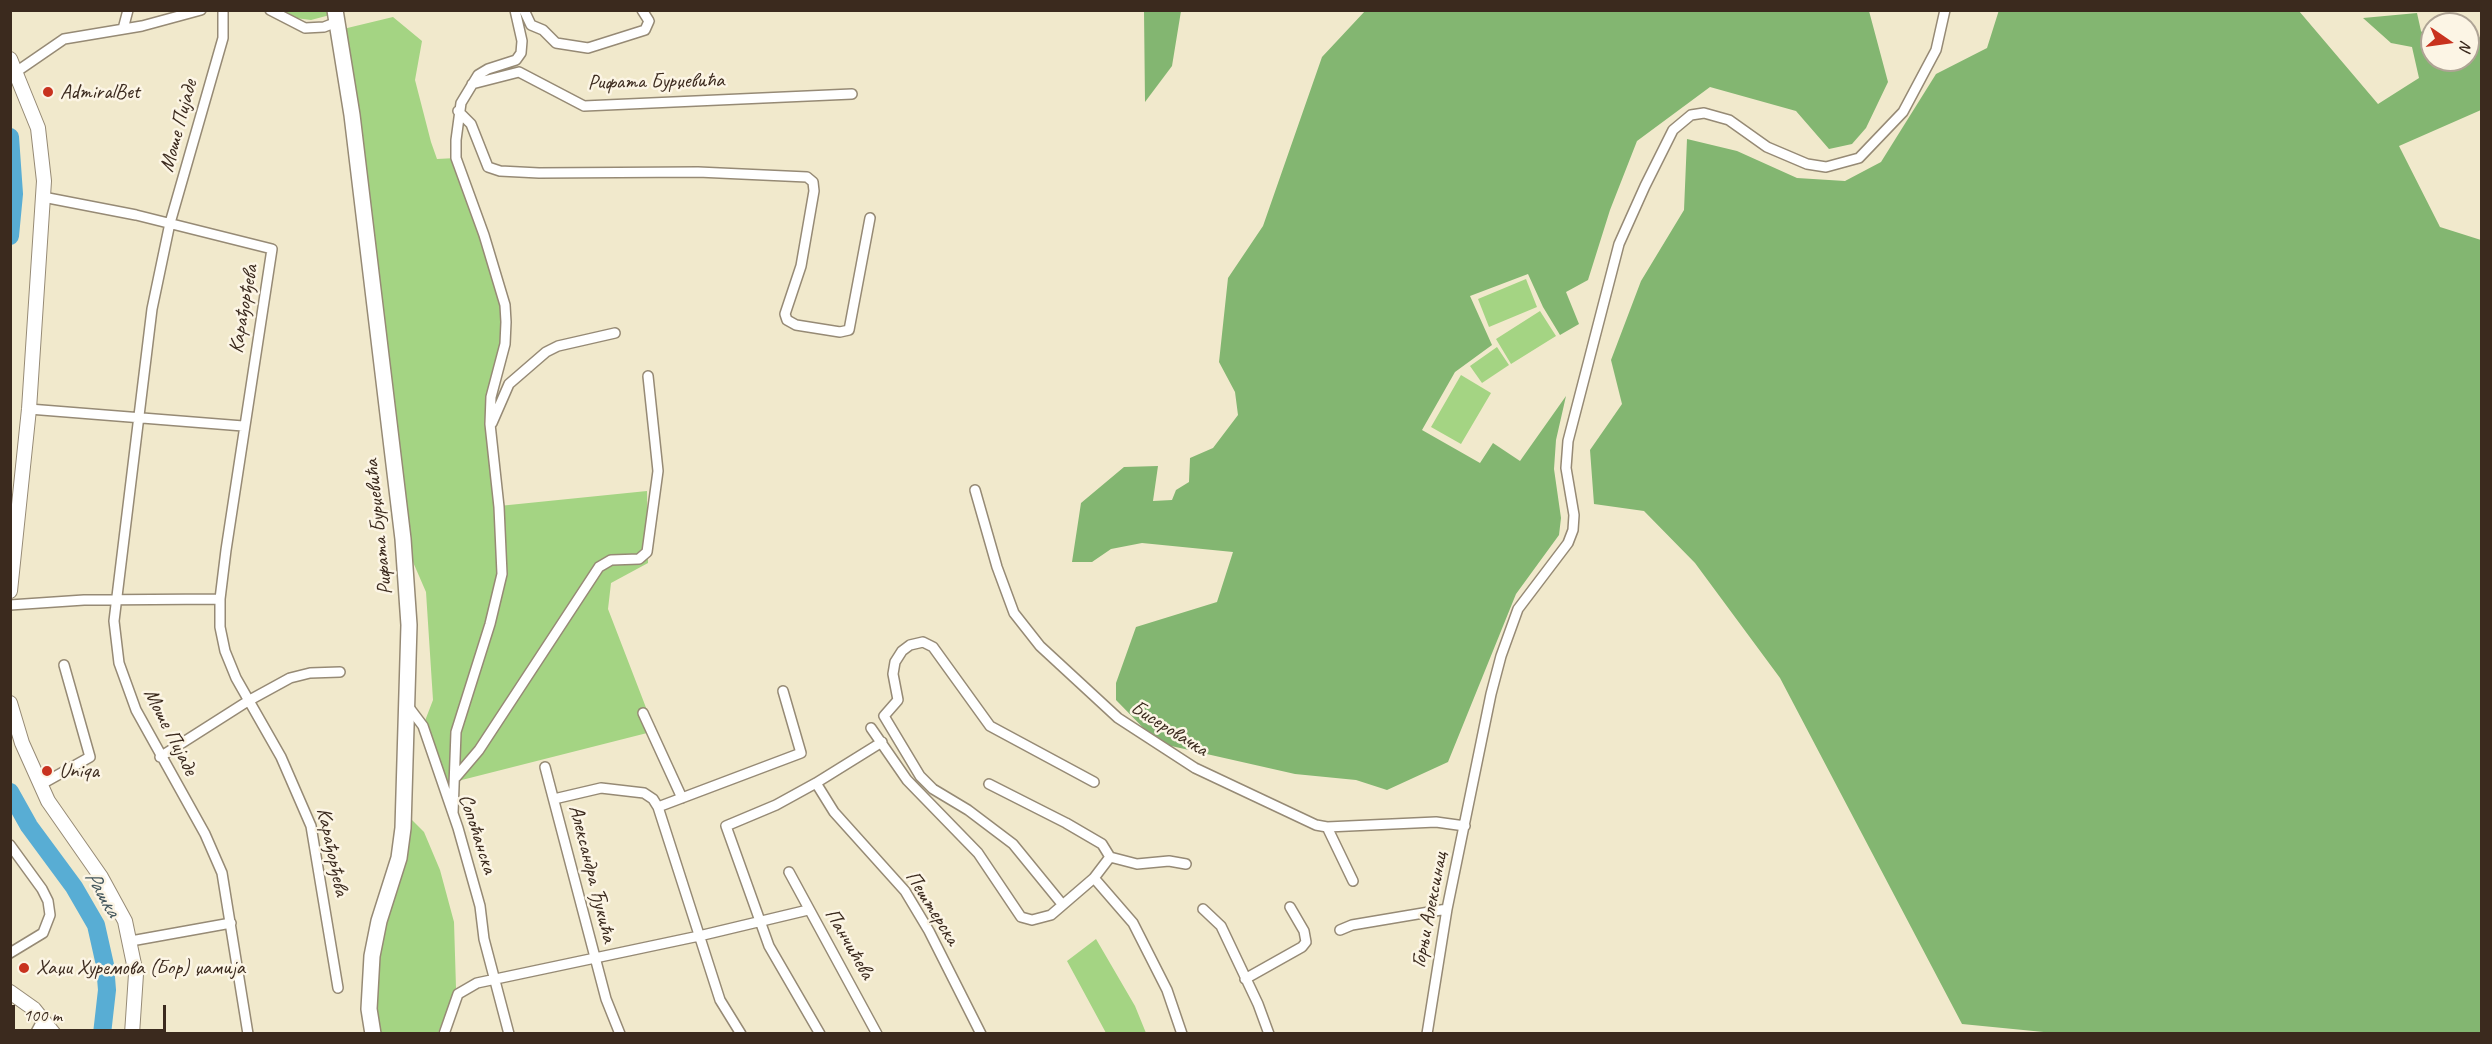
<!DOCTYPE html>
<html>
<head>
<meta charset="utf-8">
<style>
	body { margin:0 }
	#map { position:relative; width:2492px; height:1044px; overflow:hidden; background:#f1e9cc; font-family:Caveat,sans-serif }
	canvas { display:block }
	.frame { position:absolute; inset:0; border:12px solid #3b2a1e; pointer-events:none }
	.north { position:absolute; left:2420px; top:12px; width:60px; height:60px; box-sizing:border-box; background:#fcf5e5; border:2px solid #afa495; border-radius:50%; rotate:103deg; font-size:16px; font-weight:700; line-height:24px; text-align:center; color:#3b2a1e }
	.north::after { content:''; display:block; margin:auto; width:21px; height:27px; background:#c8321e; clip-path:polygon(50% 0,100% 100%,50% 72%,0 100%) }
	.scale { position:absolute; left:12px; top:1005px; width:154px; height:27px; box-sizing:border-box; border:3px solid #3b2a1e; border-top:0; padding-left:8px; font-size:18px; line-height:21px; white-space:nowrap; color:#3b2a1e; -webkit-text-stroke:4px #fcf5e5; paint-order:stroke }
</style>
</head>
<body>
<div id="map">
<canvas width="2492" height="1044"></canvas>
<div class="frame"></div>
<div class="north">N</div>
<div class="scale">100 m</div>
</div>
<script>
const ctx = document.querySelector('canvas').getContext('2d');
ctx.lineJoin = 'round';
function fill(path, color) {
  ctx.fillStyle = color;
  ctx.fill(path, 'evenodd');
}
function shape(rows) {
  const path = new Path2D();
  for (const r of rows) {
    path.moveTo(r[0], r[1]);
    for (let i = 2; i < r.length; i += 2) path.lineTo(r[i], r[i + 1]);
  }
  return path;
}
function stroke(path, color, width, dash) {
  ctx.strokeStyle = color;
  ctx.lineWidth = width;
  ctx.lineCap = dash ? 'butt' : 'round';
  ctx.setLineDash(dash || []);
  ctx.stroke(path);
}
function write(font, color, halo, rows, align = 'center') {
  ctx.font = font + ' Caveat,sans-serif';
  ctx.lineWidth = 5;
  ctx.setLineDash([]);
  ctx.textBaseline = 'middle';
  ctx.strokeStyle = halo;
  ctx.fillStyle = color;
  for (const [text, x, y, turn = 0] of rows) {
    ctx.save();
    ctx.translate(x, y);
    ctx.rotate((+turn || 0) * Math.PI / 180);
    ctx.textAlign = isNaN(turn) ? turn : align;
    if (halo) ctx.strokeText(text, 0, 0);
    ctx.fillText(text, 0, 0);
    ctx.restore();
  }
}
const green = shape([
	[282,11,345,11,311,20,295,18],
	[393,17,422,41,415,80,431,142,437,159,456,158,506,322,491,397,499,506,647,491,648,563,611,583,608,609,655,731,442,785,423,726,433,700,426,592,403,539,339,30],
	[1526,279,1537,307,1489,327,1478,299],
	[1540,311,1556,336,1511,364,1496,339],
	[1497,347,1509,365,1482,383,1470,366],
	[1461,375,1491,393,1461,444,1431,427],
	[404,812,424,832,440,870,454,922,456,988,438,1033,373,1034,369,1009],
	[1096,939,1135,1006,1146,1033,1106,1033,1067,961]
]);
const forest = shape([
	[1999,10,2299,11,2378,104,2419,78,2412,47,2391,43,2363,18,2417,13,2421,31,2432,43,2432,60,2468,60,2468,47,2481,36,2481,110,2399,146,2440,227,2481,240,2481,1033,2064,1034,1962,1024,1780,678,1695,563,1644,511,1594,504,1590,450,1622,404,1611,360,1641,281,1684,210,1687,139,1737,151,1797,178,1845,181,1881,162,1936,74,1987,48],
	[1144,11,1181,11,1172,66,1145,102],
	[1365,11,1869,11,1888,82,1866,128,1852,144,1829,149,1796,111,1710,87,1637,141,1610,210,1588,280,1566,292,1579,324,1560,335,1543,307,1528,274,1470,296,1492,345,1455,372,1422,430,1480,463,1493,443,1520,461,1566,396,1556,440,1554,469,1561,518,1559,535,1516,594,1448,762,1387,790,1356,780,1295,774,1158,743,1116,700,1116,683,1136,627,1217,602,1233,552,1142,543,1111,549,1092,562,1072,562,1081,503,1124,467,1158,466,1153,501,1172,500,1176,490,1189,482,1190,458,1213,448,1238,415,1235,392,1219,362,1228,278,1263,226,1322,57]
]);
const river = shape([
	[10,137,14,194,10,236],
	[10,792,29,826,74,887,96,925,105,965,107,990,102,1034]
]);
const street = shape([
	[223,10,223,38,170,223,152,309,114,621,119,663,136,710,205,834,222,873,248,1034],
	[270,10,305,28,324,27,337,22],
	[524,10,531,25,543,30,556,43,588,48,645,30,649,21,642,10],
	[123,29,128,10],
	[16,72,64,39,142,26,201,10],
	[472,84,519,72,584,106,852,94],
	[458,111,471,124,488,167,500,171,539,173,698,172,807,177,813,182,814,191,801,266,785,314,787,320,796,325,840,332,849,330,870,218],
	[43,197,136,215,272,249,226,550,220,599,220,627,225,651,236,678,281,757,311,826,338,988],
	[29,409,243,426],
	[492,423,509,384,546,352,558,346,615,333],
	[975,490,997,567,1014,613,1040,646,1118,718,1195,768,1316,825,1327,827,1436,822,1465,826],
	[10,605,84,600,220,599],
	[408,706,423,726,458,828,480,906,484,939,509,1034],
	[643,713,682,798],
	[871,728,907,780,978,853,1021,917,1032,920,1051,915,1094,878,1110,857],
	[160,757,248,701,290,678,310,673,340,672],
	[545,767,606,999,620,1034],
	[456,777,479,750,599,567,611,560,639,559,647,552,658,471,648,376],
	[816,783,834,812,905,891,929,931,981,1034],
	[989,784,1066,823,1102,844,1110,857,1137,864,1169,861,1186,864],
	[40,785,90,757,64,665],
	[554,799,601,788,644,793,653,799,658,807,720,1000,741,1034],
	[658,807,801,753,783,691],
	[453,813,456,732,490,624,502,574,499,507,490,424,491,397,505,344,506,322,505,305,484,235,456,158,456,140,461,103,478,75,488,69,516,60,521,53,522,41,515,10],
	[1327,827,1353,881],
	[10,845,42,889,48,901,50,915,43,933,10,953],
	[789,872,877,1034],
	[1094,878,1133,923,1167,990,1182,1034],
	[1062,904,1013,844,968,810,933,789,920,776,884,716,898,700,893,674,895,662,902,651,910,645,923,642,933,647,990,726,1094,782],
	[1203,909,1221,926,1258,1004,1269,1034],
	[1340,930,1352,925,1447,909],
	[131,941,231,923],
	[1245,979,1302,947,1306,942,1304,931,1290,907],
	[35,1034,42,1021],
	[444,1034,458,994,477,983,699,936,808,910],
	[820,1034,769,946,726,826,776,805,816,783,882,742],
	[1427,1034,1447,909,1491,694,1501,656,1518,609,1568,543,1573,530,1574,515,1566,468,1568,441,1619,244,1645,186,1673,130,1691,115,1704,113,1729,120,1767,147,1807,164,1826,167,1859,158,1903,112,1936,50,1945,10]
]);
const secondary = shape([
	[10,59,38,128,44,181,29,409,10,591],
	[10,703,22,743,48,801,101,877,125,921,136,974,132,1034],
	[10,992,34,1009,54,1034]
]);
const primary = shape([
	[335,10,352,115,403,539,409,625,403,828,399,858,379,921,372,956,369,1009,373,1034]
]);
const markers = [
	[48,92,6,"#c8321e"],
	[47,771,6,"#c8321e"],
	[24,968,6,"#c8321e"]
];
const streetNames = [
	["Рифата Бурџевића",656,82,-1],
	["Моше Пијаде",179,126,-75],
	["Карађорђева",244,309,-80],
	["Рифата Бурџевића",379,527,-96],
	["Бисеровачка",1169,729,32],
	["Моше Пијаде",170,732,63],
	["Сопоћанска",477,834,72],
	["Карађорђева",332,852,78],
	["Александра Ђукића",592,874,76],
	["Пештерска",932,908,58],
	["Горњи Алексинац",1430,910,-79],
	["Панчићева",849,944,60]
];
const poiNames = [
	["AdmiralBet",60,92],
	["Uniqa",59,771],
	["Хаџи Хуремова (Бор) џамија",36,968]
];
const waterNames = [
	["Рашка",102,894,60]
];
fill(green, '#a4d483');
fill(forest, '#83b671');
stroke(river, '#58add4', 18);
stroke(street, '#968a75', 12);
stroke(secondary, '#968a75', 16);
stroke(primary, '#968a75', 18);
stroke(street, '#fff', 9);
stroke(secondary, '#fff', 14);
stroke(primary, '#fff', 15);
for (const [x, y, r, color] of markers) {
  const dot = new Path2D();
  dot.arc(x, y, r, 0, 2 * Math.PI);
  ctx.fillStyle = color;
  ctx.fill(dot);
  stroke(dot, '#fcf5e5', 2);
}
write('21px', '#3b2a1e', '#fcf5e5', streetNames);
write('21px', '#3b2a1e', '#fcf5e5', poiNames, 'left');
write('italic 22px', '#45585e', '#fcf5e5', waterNames);
</script>
</body>
</html>
